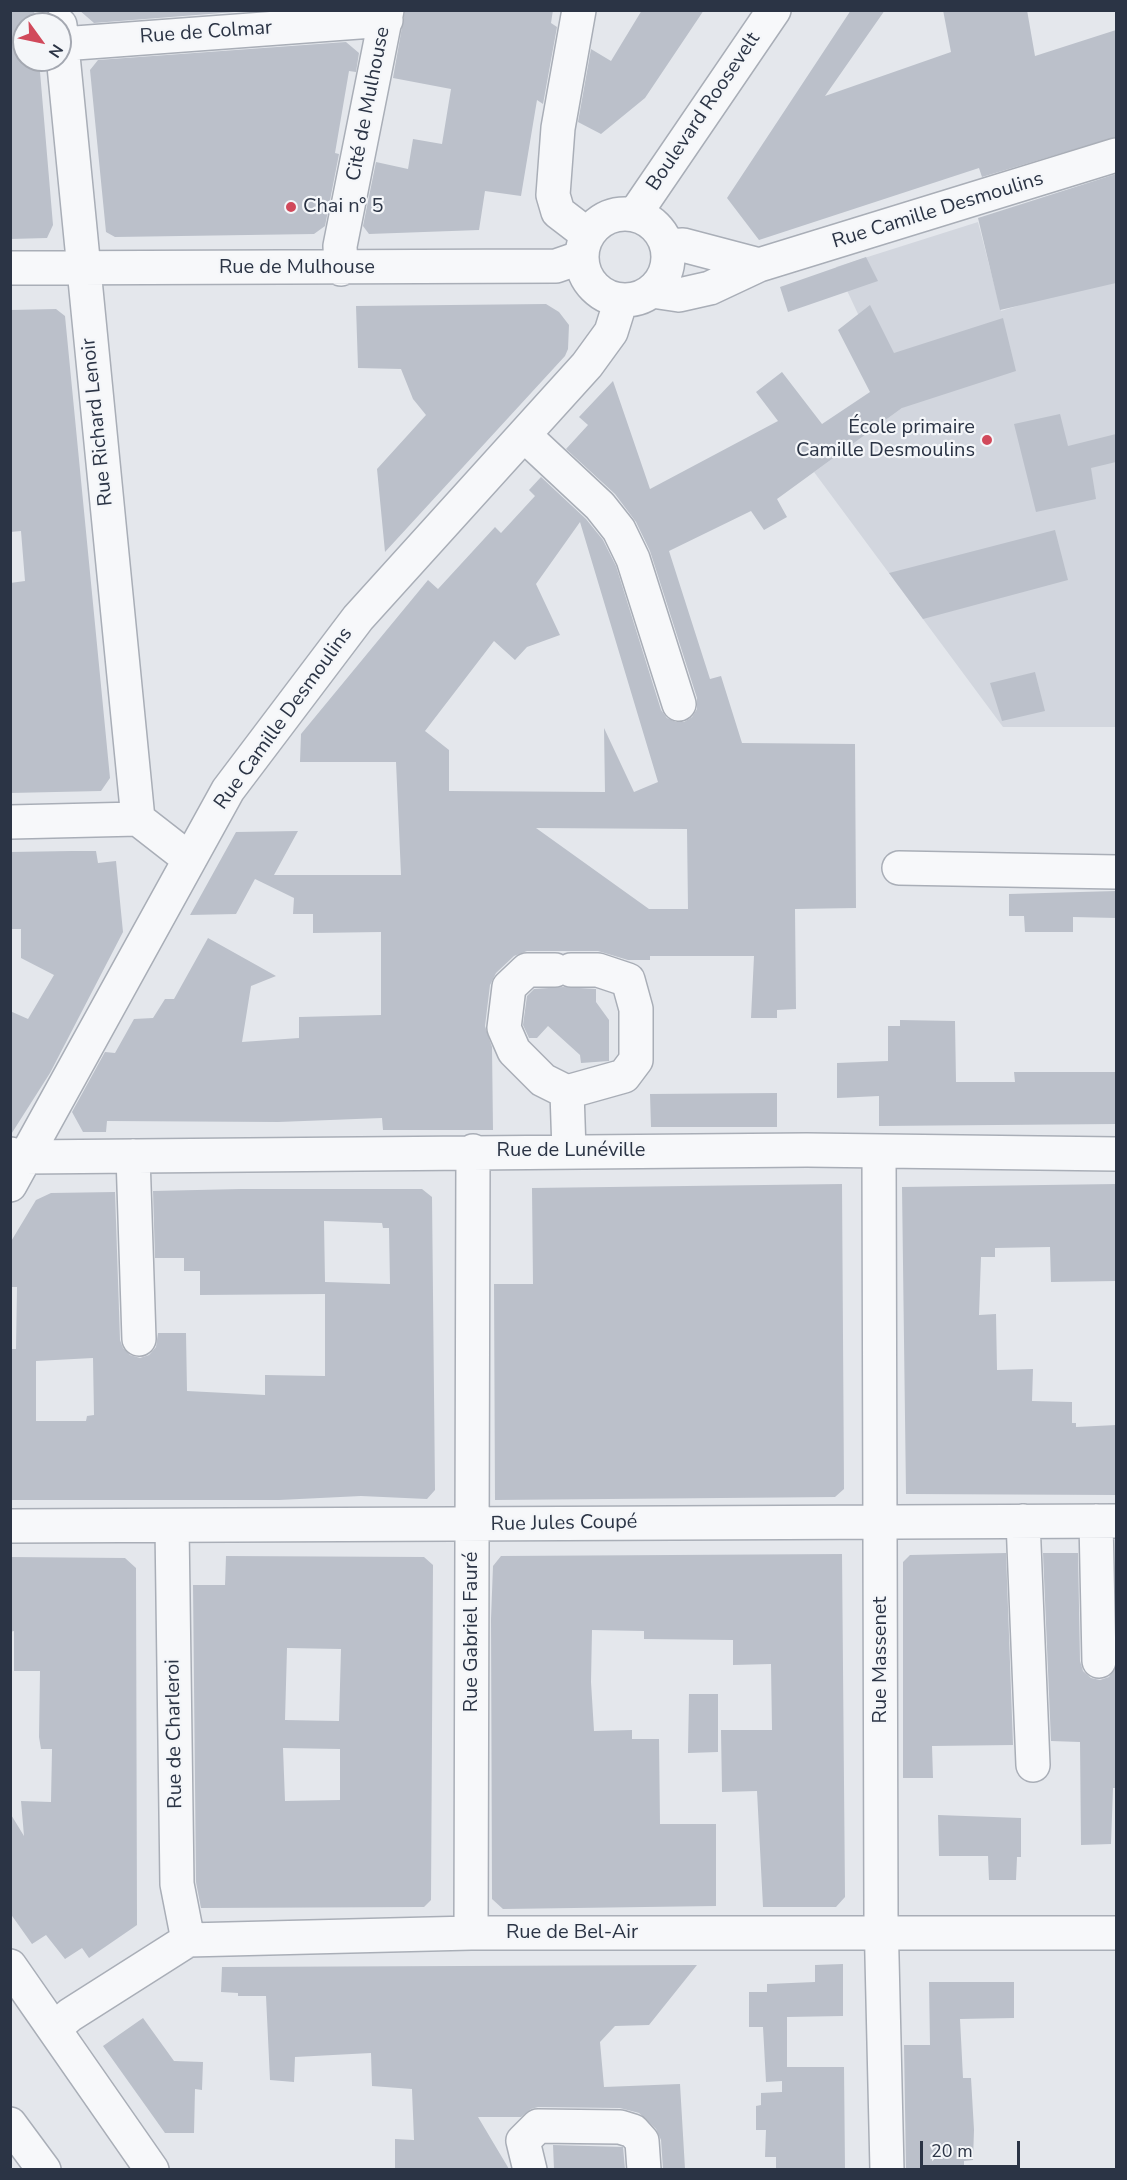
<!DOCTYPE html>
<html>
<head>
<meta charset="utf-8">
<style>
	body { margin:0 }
	#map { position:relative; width:1127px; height:2180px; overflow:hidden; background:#e4e7ec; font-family:"Nunito Sans",sans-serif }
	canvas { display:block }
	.frame { position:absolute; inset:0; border:12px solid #2b3445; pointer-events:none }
	.north { position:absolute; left:12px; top:12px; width:60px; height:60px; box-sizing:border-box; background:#f4f6f9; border:2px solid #a4a8b1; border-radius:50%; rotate:123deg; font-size:16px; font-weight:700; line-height:24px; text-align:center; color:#2b3445 }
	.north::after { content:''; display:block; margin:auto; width:21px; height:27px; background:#d1495b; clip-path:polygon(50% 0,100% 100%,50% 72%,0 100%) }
	.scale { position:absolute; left:920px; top:2141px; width:100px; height:27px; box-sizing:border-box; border:3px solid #2b3445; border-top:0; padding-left:8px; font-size:18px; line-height:21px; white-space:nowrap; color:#2b3445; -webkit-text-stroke:4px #f4f6f9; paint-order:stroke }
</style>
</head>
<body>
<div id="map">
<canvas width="1127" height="2180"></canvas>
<div class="frame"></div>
<div class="north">N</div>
<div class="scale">20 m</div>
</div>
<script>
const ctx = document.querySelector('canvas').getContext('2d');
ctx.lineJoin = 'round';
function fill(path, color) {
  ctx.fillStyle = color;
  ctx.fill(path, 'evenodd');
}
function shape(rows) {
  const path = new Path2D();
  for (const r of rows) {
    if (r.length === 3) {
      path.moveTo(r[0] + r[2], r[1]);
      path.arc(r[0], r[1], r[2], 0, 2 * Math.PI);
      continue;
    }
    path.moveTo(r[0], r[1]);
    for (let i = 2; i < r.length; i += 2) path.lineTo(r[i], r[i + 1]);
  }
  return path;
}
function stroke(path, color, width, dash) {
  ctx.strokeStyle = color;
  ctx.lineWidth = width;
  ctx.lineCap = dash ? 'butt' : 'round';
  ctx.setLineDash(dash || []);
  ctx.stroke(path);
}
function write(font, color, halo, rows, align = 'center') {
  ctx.font = font + ' "Nunito Sans",sans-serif';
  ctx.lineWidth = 4.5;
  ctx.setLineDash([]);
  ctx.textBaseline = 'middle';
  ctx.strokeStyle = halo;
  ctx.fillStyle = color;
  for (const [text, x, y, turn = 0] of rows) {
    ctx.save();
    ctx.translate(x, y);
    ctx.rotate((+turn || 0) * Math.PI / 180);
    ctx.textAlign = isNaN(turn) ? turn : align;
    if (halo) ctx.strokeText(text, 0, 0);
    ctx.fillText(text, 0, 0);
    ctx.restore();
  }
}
const built = shape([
	[1116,175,1116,727,1003,727,814,472,902,408,836,267,978,222,1001,311,1027,303]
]);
const building = shape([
	[10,10,34,10,36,24,24,24,24,60,39,60,53,225,47,238,10,239],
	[79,10,260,10,94,23],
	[405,10,553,10,551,23,557,27,543,104,537,100,521,196,485,191,479,230,369,234,363,226,376,162,408,169,413,139,442,144,451,89,393,78],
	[642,10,704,10,645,98,601,134,578,122,591,49,611,61],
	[851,10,885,10,825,96,951,52,943,10,1027,10,1035,56,1116,30,1116,137,982,177,979,168,759,240,727,198],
	[346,42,359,53,356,72,349,71,335,153,339,154,325,226,314,234,115,237,106,232,90,70,98,60],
	[1116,174,1116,283,1000,310,978,218],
	[866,257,878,281,788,312,780,287],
	[546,304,559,312,569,325,568,349,565,356,385,552,377,469,426,415,413,399,401,369,358,368,356,306],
	[870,305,894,353,1003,318,1016,371,902,408,777,499,787,517,764,530,751,511,669,551,710,679,721,676,742,743,855,744,856,908,795,909,796,1009,777,1010,777,1018,751,1018,754,956,650,956,650,960,628,960,598,951,527,951,514,956,496,973,490,985,485,1026,492,1047,493,1130,383,1130,382,1118,278,1122,107,1121,106,1132,83,1132,72,1112,105,1052,115,1053,134,1019,153,1018,165,999,174,999,208,938,276,976,251,986,242,1042,299,1038,299,1017,381,1015,381,932,313,933,313,914,293,914,294,898,255,879,236,914,190,915,236,832,298,831,274,875,401,875,396,762,300,762,301,734,428,580,438,589,495,527,501,533,535,496,529,490,541,477,586,519,603,540,616,566,661,710,667,718,676,722,684,722,692,717,697,709,697,698,650,551,636,522,615,494,566,449,588,425,579,417,613,381,650,489,778,421,756,392,782,372,822,424,870,392,838,330],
	[580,522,658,782,634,792,604,728,605,792,449,791,449,750,425,731,494,641,515,660,527,647,560,635,536,584],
	[536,828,687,829,688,909,649,909],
	[56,309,65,316,110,778,101,791,10,793,10,583,25,581,21,531,10,532,10,310],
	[1060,414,1068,446,1116,434,1116,462,1091,468,1096,499,1036,512,1014,424],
	[1055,530,1068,580,923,619,889,573],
	[1035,672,1045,711,1002,721,990,683],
	[72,851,96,851,98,863,116,861,123,932,50,1073,10,1136,10,1011,28,1019,54,975,21,958,21,929,10,929,10,852],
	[1116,891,1116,918,1073,917,1073,932,1025,932,1024,916,1009,916,1009,894],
	[563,987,596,989,596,1002,609,1020,609,1061,581,1063,580,1055,548,1026,537,1038,529,1038,523,1025,527,996,534,989],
	[900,1020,955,1021,956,1082,1015,1082,1014,1072,1116,1072,1116,1124,879,1126,879,1096,837,1098,837,1063,888,1061,888,1026,900,1026],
	[777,1093,777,1127,651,1127,650,1094],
	[842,1184,844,1489,835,1497,495,1500,494,1284,533,1284,532,1188],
	[1116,1184,1116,1281,1051,1282,1050,1247,995,1248,995,1257,981,1257,979,1315,996,1314,997,1370,1033,1369,1032,1401,1072,1402,1072,1423,1076,1423,1076,1427,1116,1425,1116,1495,906,1494,902,1187],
	[241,1189,422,1189,432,1197,435,1490,427,1499,361,1496,279,1500,10,1500,10,1349,16,1349,17,1287,10,1287,10,1243,36,1200,51,1193,115,1192,120,1340,123,1348,130,1355,140,1358,149,1355,156,1347,158,1333,186,1333,187,1391,265,1395,265,1375,325,1376,325,1294,200,1295,200,1271,184,1271,184,1258,155,1258,153,1191],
	[324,1221,382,1223,383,1228,389,1228,390,1284,325,1282],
	[93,1358,94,1415,87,1416,86,1421,36,1421,36,1361],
	[1006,1553,1013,1745,932,1746,933,1778,903,1778,903,1562,910,1555],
	[1043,1553,1078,1553,1080,1661,1083,1671,1091,1678,1100,1680,1109,1677,1116,1666,1116,1788,1113,1788,1111,1844,1081,1845,1080,1742,1051,1741],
	[842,1554,845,1897,836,1907,763,1907,757,1791,722,1792,721,1730,772,1730,771,1664,733,1665,733,1640,644,1639,644,1631,592,1630,591,1682,594,1731,632,1730,632,1739,659,1739,660,1824,716,1824,716,1906,503,1909,492,1899,491,1619,493,1566,501,1556],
	[226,1556,424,1557,433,1565,431,1900,424,1907,201,1908,196,1882,193,1585,225,1585],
	[287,1648,341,1649,339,1721,285,1720],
	[283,1748,340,1749,340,1800,285,1801],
	[10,1557,125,1558,136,1568,137,1925,89,1958,82,1948,65,1959,46,1935,32,1944,10,1913,10,1813,24,1836,21,1801,51,1802,52,1749,41,1749,39,1737,40,1671,14,1671,14,1631,10,1632],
	[689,1694,718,1694,718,1752,688,1753],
	[938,1815,1021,1818,1021,1857,1017,1857,1016,1880,989,1880,988,1856,939,1856],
	[843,1964,843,2016,787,2017,787,2067,844,2067,845,2169,776,2169,776,2157,765,2157,766,2130,756,2130,756,2106,761,2105,761,2093,782,2092,782,2081,766,2082,763,2027,749,2027,749,1992,767,1992,767,1984,815,1982,815,1965],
	[697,1965,649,2025,615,2026,600,2042,604,2087,680,2084,685,2169,663,2169,661,2140,656,2129,639,2113,620,2108,538,2107,531,2109,521,2117,478,2117,509,2169,395,2168,395,2139,414,2140,412,2089,372,2086,371,2053,295,2057,294,2082,270,2080,266,1996,238,1996,238,1993,221,1992,222,1967],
	[929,1982,1014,1982,1014,2018,960,2019,963,2078,971,2078,974,2130,973,2160,964,2161,964,2169,906,2169,904,2045,930,2045],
	[143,2018,174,2061,203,2062,202,2090,195,2089,194,2133,165,2133,103,2046],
	[553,2145,623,2147,625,2169,554,2169]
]);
const minor = shape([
	[579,10,558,128,553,195,558,212,588,235],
	[60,25,138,819],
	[62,44,386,20],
	[625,257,43],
	[635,214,774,10],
	[667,246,683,245,759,265],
	[10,268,556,266,582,257],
	[341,269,340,246,387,10],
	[652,291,679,295,710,288,759,265,1116,155],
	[524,435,600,506,619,530,633,559,679,704],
	[10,822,138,819,188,858],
	[899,868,1116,872],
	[555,970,527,970,509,987,504,1028,514,1051,543,1080,567,1092,569,1151],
	[567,1092,624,1076,636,1060,636,1009,628,980,598,970,571,970],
	[879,1151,881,1915,887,2170],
	[10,1154,25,1157,807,1150,1116,1154],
	[133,1156,139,1339],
	[10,1185,228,790,358,618,587,365,611,332,621,300],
	[1023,1521,1033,1765],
	[1096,1521,1099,1661],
	[10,1526,1116,1521],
	[172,1526,177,1884,188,1940],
	[471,1933,473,1151],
	[10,1966,152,2170],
	[55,2028,70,2015,188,1940,471,1933,1116,1933],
	[10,2124,44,2170],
	[530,2170,523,2141,538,2126,620,2127,633,2131,642,2141,644,2170]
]);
const markers = [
	[291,207,6,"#d1495b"],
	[987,440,6,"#d1495b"]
];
const streetNames = [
	["Rue de Colmar",206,33,-4],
	["Cité de Mulhouse",369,104,-79],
	["Boulevard Roosevelt",704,112,-56],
	["Rue Camille Desmoulins",938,211,-17],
	["Rue de Mulhouse",297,268],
	["Rue Richard Lenoir",98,422,-96],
	["Rue Camille Desmoulins",284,719,-54],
	["Rue de Lunéville",571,1151],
	["Rue Jules Coupé",564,1524,-1],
	["Rue Gabriel Fauré",472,1632,-90],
	["Rue Massenet",881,1660,-90],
	["Rue de Charleroi",175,1734,-91],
	["Rue de Bel-Air",572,1933]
];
const poiNames = [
	["Chai n° 5",303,207],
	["École primaire",975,428,"right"],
	["Camille Desmoulins",975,451,"right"]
];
fill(built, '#d2d6de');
fill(building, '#bbc0ca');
stroke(minor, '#a9aeb7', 36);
stroke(minor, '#f7f8fa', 33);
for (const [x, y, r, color] of markers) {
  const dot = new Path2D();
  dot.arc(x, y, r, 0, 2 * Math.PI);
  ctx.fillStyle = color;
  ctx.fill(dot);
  stroke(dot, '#f4f6f9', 2);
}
write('20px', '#2b3445', '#f4f6f9', streetNames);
write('20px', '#2b3445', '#f4f6f9', poiNames, 'left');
</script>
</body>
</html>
